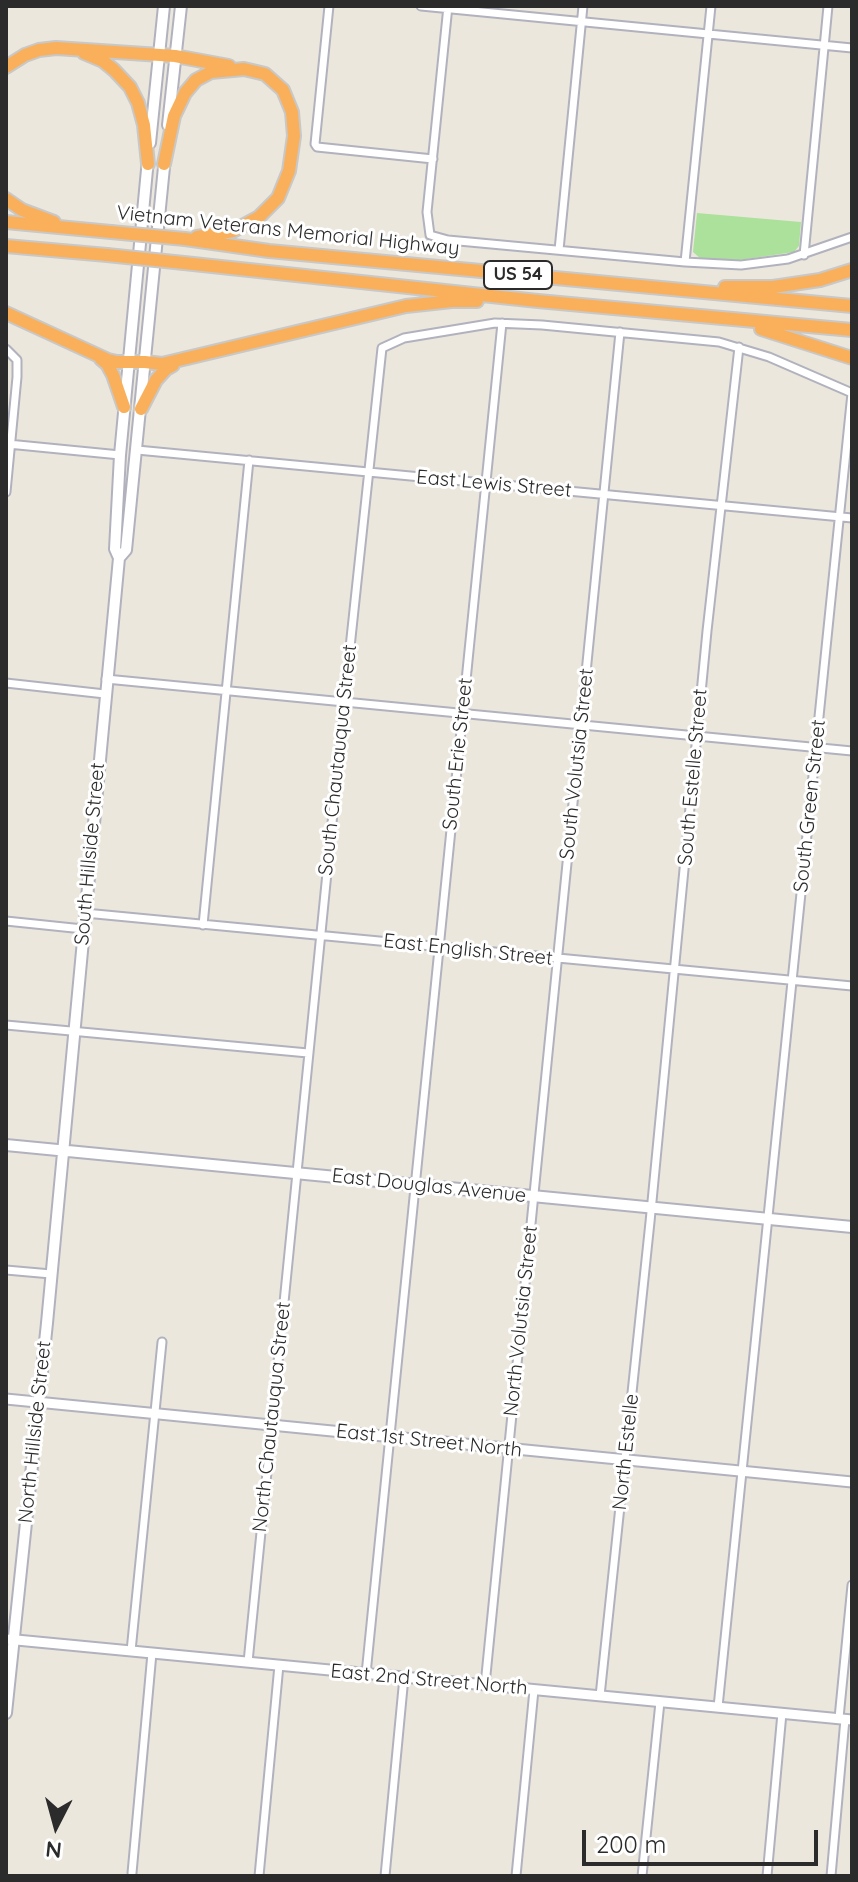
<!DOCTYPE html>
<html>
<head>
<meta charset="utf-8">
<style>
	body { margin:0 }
	#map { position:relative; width:858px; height:1882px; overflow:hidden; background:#ece7dd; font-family:Quicksand,sans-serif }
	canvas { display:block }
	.frame { position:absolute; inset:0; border:8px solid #2b2b2b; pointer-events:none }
	.north { position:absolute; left:16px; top:1786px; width:80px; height:80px; -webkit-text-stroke:6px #fff; paint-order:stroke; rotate:186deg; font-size:22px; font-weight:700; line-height:32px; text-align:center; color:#2b2b2b }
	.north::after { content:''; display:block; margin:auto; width:28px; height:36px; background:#2b2b2b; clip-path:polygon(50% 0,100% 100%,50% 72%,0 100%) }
	.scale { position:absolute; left:582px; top:1830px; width:236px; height:36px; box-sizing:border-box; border:4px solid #2b2b2b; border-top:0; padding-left:10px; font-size:24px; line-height:28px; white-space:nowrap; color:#2b2b2b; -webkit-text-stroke:6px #fff; paint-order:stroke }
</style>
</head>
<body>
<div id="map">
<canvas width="858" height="1882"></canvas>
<div class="frame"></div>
<div class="north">N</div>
<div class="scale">200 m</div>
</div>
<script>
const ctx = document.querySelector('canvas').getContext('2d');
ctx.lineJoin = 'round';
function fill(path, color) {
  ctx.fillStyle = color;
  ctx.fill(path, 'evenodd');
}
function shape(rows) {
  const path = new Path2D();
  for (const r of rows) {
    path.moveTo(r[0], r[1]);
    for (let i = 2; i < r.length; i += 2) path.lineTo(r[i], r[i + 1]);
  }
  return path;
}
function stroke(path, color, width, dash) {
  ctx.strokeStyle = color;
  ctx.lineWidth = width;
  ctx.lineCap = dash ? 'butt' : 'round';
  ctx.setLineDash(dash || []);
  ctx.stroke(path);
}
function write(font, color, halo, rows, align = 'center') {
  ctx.font = font + ' Quicksand,sans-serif';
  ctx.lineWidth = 6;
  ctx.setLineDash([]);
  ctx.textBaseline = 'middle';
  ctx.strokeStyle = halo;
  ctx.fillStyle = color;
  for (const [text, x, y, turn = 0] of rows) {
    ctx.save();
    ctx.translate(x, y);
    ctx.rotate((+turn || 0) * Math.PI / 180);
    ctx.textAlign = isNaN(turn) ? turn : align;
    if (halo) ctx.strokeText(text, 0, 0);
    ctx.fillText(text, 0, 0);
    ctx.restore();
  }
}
const green = shape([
	[697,213,801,222,799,246,794,252,740,260,702,260,693,252]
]);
const minor = shape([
	[329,6,315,144,317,147,433,159],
	[421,6,852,48],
	[448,6,427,212,430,235,448,240,685,262,741,265,788,259,852,237],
	[559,250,583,6],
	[804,255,828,6],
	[685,262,711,6],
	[6,349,17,360,17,377,6,492],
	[8,444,120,455],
	[137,450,852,518],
	[106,679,852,751],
	[6,683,105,694],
	[85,913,852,986],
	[6,921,83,929],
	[203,925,249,460],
	[6,1025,308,1053],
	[6,1270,51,1274],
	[131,1651,162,1342],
	[248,1662,343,713,382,348,404,338,495,323,542,325,719,342,769,357,852,393],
	[366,1674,502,323],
	[485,1685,620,332],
	[600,1696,650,1222,707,631,739,347],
	[718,1707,852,393],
	[839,1718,852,1585],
	[132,1873,152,1653],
	[259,1876,279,1665],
	[385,1876,404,1677],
	[516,1876,534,1690],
	[642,1876,660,1702],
	[767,1876,782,1713],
	[831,1876,845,1719]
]);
const tertiary = shape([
	[6,1399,852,1482],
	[6,1639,852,1720]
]);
const secondary = shape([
	[168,125,181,6],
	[150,143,164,6],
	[119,558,126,550,165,157],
	[6,1145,852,1227],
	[6,1713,47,1323,119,558,115,549,120,455,148,159]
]);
const motorway = shape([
	[84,53,103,61,114,70,130,87,138,103,144,125,148,164],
	[6,67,25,55,39,50,56,48,175,56,229,66],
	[164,164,174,116,185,93,196,80,211,72,244,69,265,74,283,90,292,112,294,136,289,171,278,198,259,217,233,231,197,237],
	[6,199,22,210,54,222],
	[6,222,111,232],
	[185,239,269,251,852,306],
	[6,246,107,255],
	[184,263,538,301,852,330],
	[725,287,773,287,820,280,852,270],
	[6,313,108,360,117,362,145,362,162,364,406,306,452,301,477,301],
	[761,329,852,358],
	[101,359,107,364,113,375,124,407],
	[141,409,156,380,166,369,173,365]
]);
const motorwayBridge = shape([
	[111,232,185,239],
	[107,255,184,263]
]);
const shields = [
	[518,275,68]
];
const shieldNames = [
	["US 54",518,275]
];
const streetNames = [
	["Vietnam Veterans Memorial Highway",288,231,6],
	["East Lewis Street",494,484,5],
	["South Erie Street",458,754,-84],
	["South Chautauqua Street",338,760,-84],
	["South Volutsia Street",577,764,-84],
	["South Estelle Street",693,777,-85],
	["South Green Street",810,806,-84],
	["South Hillside Street",90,854,-85],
	["East English Street",468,950,6],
	["East Douglas Avenue",429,1186,6],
	["North Volutsia Street",521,1321,-84],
	["North Chautauqua Street",272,1417,-84],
	["North Hillside Street",35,1432,-84],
	["East 1st Street North",429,1441,6],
	["North Estelle",626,1452,-84],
	["East 2nd Street North",429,1680,5]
];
fill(green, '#ace19b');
stroke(minor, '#b1b2be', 11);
stroke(tertiary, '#b1b2be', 13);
stroke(secondary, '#b1b2be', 14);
stroke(motorway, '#c8c8c8', 16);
stroke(minor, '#fff', 7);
stroke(tertiary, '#fff', 9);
stroke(secondary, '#fff', 10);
stroke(motorway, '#fab05a', 12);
stroke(motorwayBridge, '#c8c8c8', 16, []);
stroke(motorwayBridge, '#fab05a', 12);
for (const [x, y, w] of shields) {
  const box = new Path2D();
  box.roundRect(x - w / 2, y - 14, w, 28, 6);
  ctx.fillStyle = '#fff';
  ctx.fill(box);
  stroke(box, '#2b2b2b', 2);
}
write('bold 18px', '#2b2b2b', null, shieldNames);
write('20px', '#2b2b2b', '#fff', streetNames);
</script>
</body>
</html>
